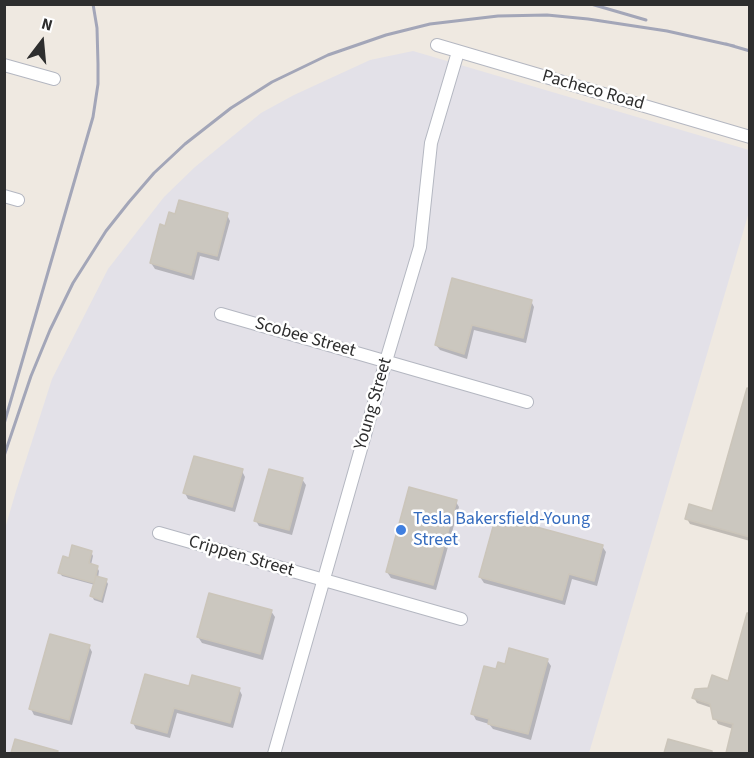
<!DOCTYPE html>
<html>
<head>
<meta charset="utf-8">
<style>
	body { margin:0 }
	#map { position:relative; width:754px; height:758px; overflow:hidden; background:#efe9e1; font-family:"Source Sans 3",sans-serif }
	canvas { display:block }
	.frame { position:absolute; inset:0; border:6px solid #2e2e2e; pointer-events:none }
	.north { position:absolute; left:12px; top:12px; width:60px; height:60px; -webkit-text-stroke:4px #fff; paint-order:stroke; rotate:16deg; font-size:16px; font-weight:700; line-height:24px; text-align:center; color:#2e2e2e }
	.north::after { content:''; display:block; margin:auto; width:21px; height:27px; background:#2e2e2e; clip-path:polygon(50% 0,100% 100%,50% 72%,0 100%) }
</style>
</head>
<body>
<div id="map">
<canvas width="754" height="758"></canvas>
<div class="frame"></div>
<div class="north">N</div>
</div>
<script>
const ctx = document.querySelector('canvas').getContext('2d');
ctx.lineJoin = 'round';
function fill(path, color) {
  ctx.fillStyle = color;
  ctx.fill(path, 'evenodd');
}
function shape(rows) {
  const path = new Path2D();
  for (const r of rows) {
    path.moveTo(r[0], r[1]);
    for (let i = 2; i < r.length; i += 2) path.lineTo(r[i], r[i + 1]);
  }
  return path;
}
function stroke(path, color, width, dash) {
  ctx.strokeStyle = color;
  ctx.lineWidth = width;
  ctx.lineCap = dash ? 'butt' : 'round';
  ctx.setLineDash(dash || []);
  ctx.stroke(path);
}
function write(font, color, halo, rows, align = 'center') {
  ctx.font = font + ' "Source Sans 3",sans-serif';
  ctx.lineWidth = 5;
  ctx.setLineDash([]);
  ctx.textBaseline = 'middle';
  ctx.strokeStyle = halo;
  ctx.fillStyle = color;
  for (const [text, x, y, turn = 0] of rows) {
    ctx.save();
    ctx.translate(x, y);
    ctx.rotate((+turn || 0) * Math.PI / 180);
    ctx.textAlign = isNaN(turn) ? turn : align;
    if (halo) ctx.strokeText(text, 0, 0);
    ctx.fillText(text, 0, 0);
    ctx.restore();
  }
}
const industrial = shape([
	[413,51,749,150,749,212,589,753,5,753,4,532,16,491,52,379,108,269,164,197,195,167,261,113,294,95,370,60]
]);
const shadow = shape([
	[176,215,227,215,230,221,219,261,200,256,194,280,155,269,151,263,166,228],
	[453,279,531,301,534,307,526,343,474,330,467,359,440,350,436,345],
	[750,386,750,541,690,524,687,519,713,512],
	[242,471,245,477,235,512,188,499,185,493],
	[302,479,306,485,292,535,259,526,256,521],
	[456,502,459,507,436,590,391,578,387,572],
	[602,546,606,552,597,586,572,579,565,605,484,583,480,577],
	[91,552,93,556,91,565,97,567,99,571,98,578,106,580,108,584,103,603,94,600,92,596,95,585,62,576,60,573,70,559],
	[750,608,750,754,728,754,733,729,718,724,715,718,712,708,697,703,694,698,710,689,729,683],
	[271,611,275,617,263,660,202,643,198,637],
	[89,646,92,652,72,725,34,715,31,709],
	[547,660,551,666,531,740,493,729,489,724,476,720,473,714,506,666],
	[190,688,239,689,242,695,233,728,177,713,170,738,136,729,133,723],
	[16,741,49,750,51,754,12,754],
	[669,741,715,754,666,754]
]);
const building = shape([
	[179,200,228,213,217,256,197,251,191,275,150,263,160,224,165,226,169,212,175,214,179,200],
	[452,278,532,300,523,338,472,325,464,354,435,345,452,278],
	[747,388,750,389,750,537,685,519,689,504,712,511,747,388],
	[194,456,243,469,232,507,183,493,194,456],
	[269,469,303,478,289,530,254,521,269,469],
	[409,487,457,500,433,585,386,572,409,487],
	[496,516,603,545,594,581,569,574,562,600,479,577,496,516],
	[72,545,92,551,89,563,98,566,94,583,58,573,63,556,69,558,72,545],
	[96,576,107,579,101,600,90,596,96,576],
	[209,593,272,610,260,654,197,637,209,593],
	[747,613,750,613,750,753,726,753,733,724,713,719,710,704,692,698,695,689,708,688,712,675,728,681,747,613],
	[50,634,90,645,69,720,29,709,50,634],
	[509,648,548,659,528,734,488,724,489,719,471,714,484,666,496,669,498,662,505,664,509,648],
	[145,674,189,686,192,675,240,688,230,723,174,708,167,733,131,723,145,674],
	[15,739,58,751,57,753,11,753,15,739],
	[668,739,712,751,712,753,664,753,668,739]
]);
const minor = shape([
	[437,45,750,137],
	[4,65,54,79],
	[4,196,18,200],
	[221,314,527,402],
	[159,533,461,619],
	[274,754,386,361,420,247,431,143,458,52]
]);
const rail = shape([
	[591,4,646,20],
	[726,44,750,51],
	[4,424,93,117,98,84,98,64,97,28,93,4],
	[4,456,31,376,50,330,73,283,106,231,129,202,154,173,185,144,231,108,272,82,328,55,386,35,430,24,498,16,547,15,588,19,667,31,734,46]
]);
const markers = [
	[401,530,6,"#3f7fe0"]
];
const streetNames = [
	["Pacheco Road",593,91,16],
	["Scobee Street",305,338,16],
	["Young Street",374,404,-74],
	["Crippen Street",241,557,16]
];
const shopNames = [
	["Tesla Bakersfield-Young",413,520],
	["Street",413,541]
];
fill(industrial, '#e3e1e8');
fill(shadow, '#0003');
fill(building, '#cbc7bf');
stroke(building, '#cbc5ba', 1.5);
stroke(minor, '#b4b7c1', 14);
stroke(minor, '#fff', 12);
stroke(rail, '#a3a6b8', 3);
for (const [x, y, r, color] of markers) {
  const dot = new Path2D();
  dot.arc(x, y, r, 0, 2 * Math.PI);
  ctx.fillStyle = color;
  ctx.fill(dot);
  stroke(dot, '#fff', 2);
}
write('18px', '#2e2e2e', '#fff', streetNames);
write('18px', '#366cbe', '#fff', shopNames, 'left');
</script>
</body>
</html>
